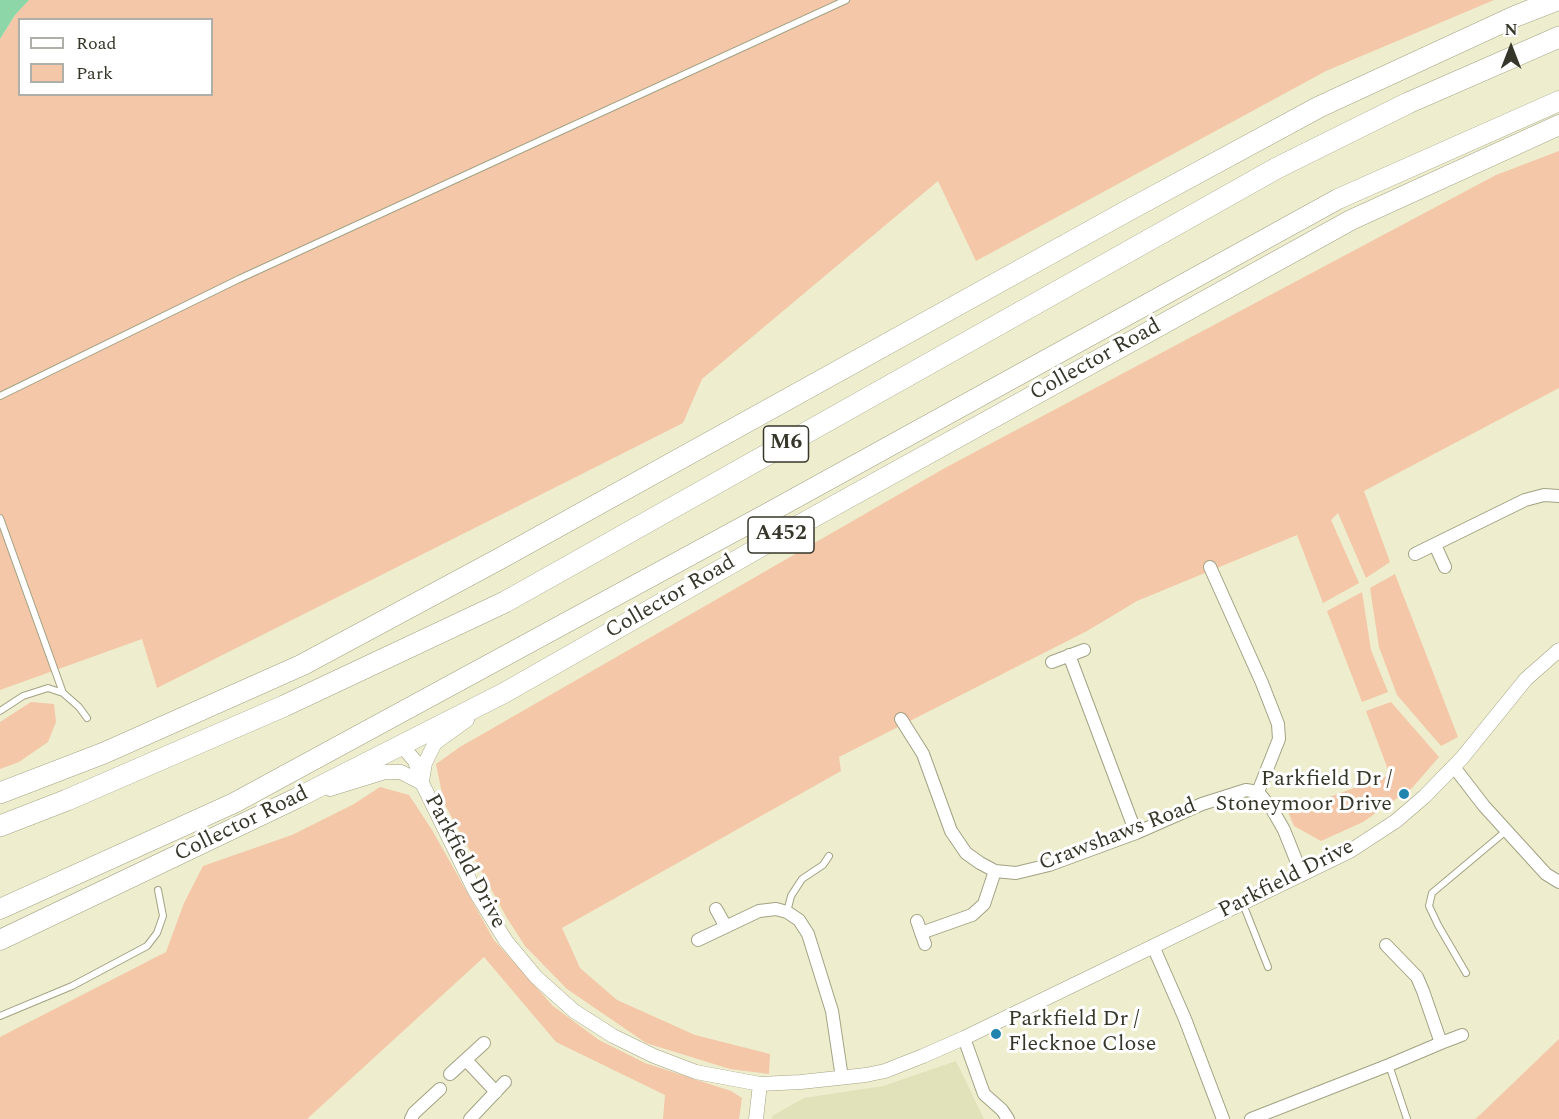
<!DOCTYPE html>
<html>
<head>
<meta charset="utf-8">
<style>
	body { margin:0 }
	#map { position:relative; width:1559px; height:1119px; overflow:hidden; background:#eeedcd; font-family:Spectral,serif }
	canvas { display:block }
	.legend { position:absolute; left:18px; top:18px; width:195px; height:78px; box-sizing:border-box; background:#fff; border:2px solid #afafaa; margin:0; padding:8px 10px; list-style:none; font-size:18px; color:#36362a }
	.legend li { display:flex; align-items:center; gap:12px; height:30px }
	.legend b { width:30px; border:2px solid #afafaa }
	.north { position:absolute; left:1481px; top:18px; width:60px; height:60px; -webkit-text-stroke:4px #fff; paint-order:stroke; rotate:0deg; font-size:16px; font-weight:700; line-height:24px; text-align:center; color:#36362a }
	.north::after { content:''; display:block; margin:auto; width:21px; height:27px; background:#36362a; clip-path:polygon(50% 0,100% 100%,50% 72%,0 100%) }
</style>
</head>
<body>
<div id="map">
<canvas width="1559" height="1119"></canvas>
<ul class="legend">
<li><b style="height:8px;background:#fff"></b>Road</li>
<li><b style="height:16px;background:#f3c7a8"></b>Park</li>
</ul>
<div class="north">N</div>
</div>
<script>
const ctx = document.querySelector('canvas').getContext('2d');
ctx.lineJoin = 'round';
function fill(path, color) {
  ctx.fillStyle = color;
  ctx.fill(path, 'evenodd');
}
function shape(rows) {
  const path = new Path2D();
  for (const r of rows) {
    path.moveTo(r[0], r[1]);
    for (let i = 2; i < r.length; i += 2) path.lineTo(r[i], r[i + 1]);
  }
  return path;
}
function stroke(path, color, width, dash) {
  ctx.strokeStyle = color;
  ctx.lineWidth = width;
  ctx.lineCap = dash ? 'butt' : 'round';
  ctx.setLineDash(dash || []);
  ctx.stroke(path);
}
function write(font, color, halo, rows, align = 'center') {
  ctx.font = font + ' Spectral,serif';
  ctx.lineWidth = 6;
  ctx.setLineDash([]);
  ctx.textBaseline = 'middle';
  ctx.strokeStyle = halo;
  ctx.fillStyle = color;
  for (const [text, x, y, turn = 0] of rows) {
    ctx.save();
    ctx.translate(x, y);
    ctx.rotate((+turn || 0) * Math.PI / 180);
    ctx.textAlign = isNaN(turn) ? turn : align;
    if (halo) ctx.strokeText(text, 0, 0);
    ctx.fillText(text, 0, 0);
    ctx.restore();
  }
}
const built = shape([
	[956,1061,984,1119,772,1119,772,1116,804,1098,883,1086]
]);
const green = shape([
	[29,0,1494,0,1326,71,976,261,938,181,702,379,683,423,157,688,142,639,0,690,0,39,15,15],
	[20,20,212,20,212,94,20,94],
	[1559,151,1559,388,1364,491,1390,562,1366,578,1338,513,1331,520,1359,583,1323,603,1297,535,1137,601,1087,631,839,757,841,771,562,928,580,968,617,1000,695,1035,770,1054,769,1074,730,1069,646,1043,567,989,525,946,507,918,444,803,436,764,460,747,943,469,1496,175],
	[1395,574,1458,737,1441,746,1397,695,1379,647,1370,588],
	[1362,592,1371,650,1388,692,1362,702,1327,611],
	[31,702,54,704,56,722,48,742,19,762,0,769,0,722],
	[1391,702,1439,757,1412,788,1363,822,1321,841,1294,826,1288,812,1390,775,1366,711],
	[380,787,409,795,432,830,494,940,553,1006,599,1040,645,1063,731,1091,742,1098,739,1119,663,1119,665,1095,556,1042,484,957,307,1119,0,1119,0,1037,166,952,184,903,203,866,292,835,354,804],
	[1559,1039,1559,1119,1475,1119,1482,1113]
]);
const water = shape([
	[0,0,29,0,15,15,0,39]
]);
const service = shape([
	[0,396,239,279,846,0],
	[0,518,63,693],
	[0,711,23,696,48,688,63,693,79,707,87,718],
	[1243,904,1268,967],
	[787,912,791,896,802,879,823,865,829,856],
	[1466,973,1438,925,1429,906,1432,893,1506,831],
	[0,1016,72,986,147,946,157,933,163,916,158,890],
	[1389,1065,1407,1119]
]);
const minor = shape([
	[1435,545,1445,567],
	[1415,554,1525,500,1544,495,1559,496],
	[1210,567,1262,683,1278,724,1279,739,1258,792],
	[1069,655,1136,833],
	[1052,662,1084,650],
	[901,719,923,754,951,831,966,853,980,863,995,871,1016,873,1049,865,1136,833,1202,804,1246,790,1258,792,1272,809,1284,830,1302,875],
	[1454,767,1484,806,1546,874,1559,882],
	[716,909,726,927],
	[917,921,925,944],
	[921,933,972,915,984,904,995,871],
	[698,940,759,911,776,909,787,912,799,920,808,934,832,1011,842,1078],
	[1153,946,1185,1019,1223,1119],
	[964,1038,984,1094,1002,1110,1008,1119],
	[1441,1043,1462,1035],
	[466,1060,496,1092],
	[450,1074,484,1043],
	[411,1119,414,1113,440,1089],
	[470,1119,505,1082],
	[1251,1119,1389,1065,1441,1043,1423,991,1417,977,1386,945]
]);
const tertiary = shape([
	[402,746,415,761,422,783,475,891,506,941,536,977,574,1011,613,1036,654,1056,696,1072,760,1084,801,1082,866,1075,885,1071,923,1056,964,1038,1350,851,1396,821,1425,796,1462,758,1526,679,1559,650],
	[422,781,425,763,435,743,467,720],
	[330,789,385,772,401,772,422,783],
	[756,1119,760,1084]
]);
const trunk = shape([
	[0,909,234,803,770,512,1338,199,1559,101],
	[0,940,297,798,504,693,783,534,1351,220,1559,125]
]);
const motorway = shape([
	[0,793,104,753,302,665,501,558,1127,211,1319,107,1516,16,1557,0],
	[0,826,67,800,284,706,505,602,1277,168,1408,103,1559,37]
]);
const markers = [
	[1404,794,6,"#1e84ae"],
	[996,1034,6,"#1e84ae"]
];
const shields = [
	[786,444,45],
	[781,535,66]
];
const shieldNames = [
	["M6",786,444],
	["A452",781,535]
];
const streetNames = [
	["Collector Road",1096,361,-29],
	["Collector Road",671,598,-30],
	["Collector Road",242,825,-26],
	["Crawshaws Road",1118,836,-21],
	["Parkfield Drive",464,862,62],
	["Parkfield Drive",1287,880,-27]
];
const poiNames = [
	["Parkfield Dr /",1392,781],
	["Stoneymoor Drive",1392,806],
	["Parkfield Dr /",1008,1021,"left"],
	["Flecknoe Close",1008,1046,"left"]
];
fill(built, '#e2e2ba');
fill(green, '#f3c7a8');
fill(water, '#8cd6a8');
stroke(service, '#a2a284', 8);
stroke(minor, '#a2a284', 14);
stroke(tertiary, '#a2a284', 15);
stroke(trunk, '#a2a284', 21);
stroke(motorway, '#a2a284', 22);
stroke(service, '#fff', 6);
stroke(minor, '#fff', 12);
stroke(tertiary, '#fff', 14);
stroke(trunk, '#fff', 20);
stroke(motorway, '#fff', 21);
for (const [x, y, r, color] of markers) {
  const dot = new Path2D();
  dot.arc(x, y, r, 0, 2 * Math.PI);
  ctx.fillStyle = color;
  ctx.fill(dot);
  stroke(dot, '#fff', 2);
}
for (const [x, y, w] of shields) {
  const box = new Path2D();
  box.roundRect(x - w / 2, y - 18, w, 36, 4.5);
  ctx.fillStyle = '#fff';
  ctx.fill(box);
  stroke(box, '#36362a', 1.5);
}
write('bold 21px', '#36362a', null, shieldNames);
write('22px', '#36362a', '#fff', streetNames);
write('22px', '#36362a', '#fff', poiNames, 'right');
</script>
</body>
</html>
